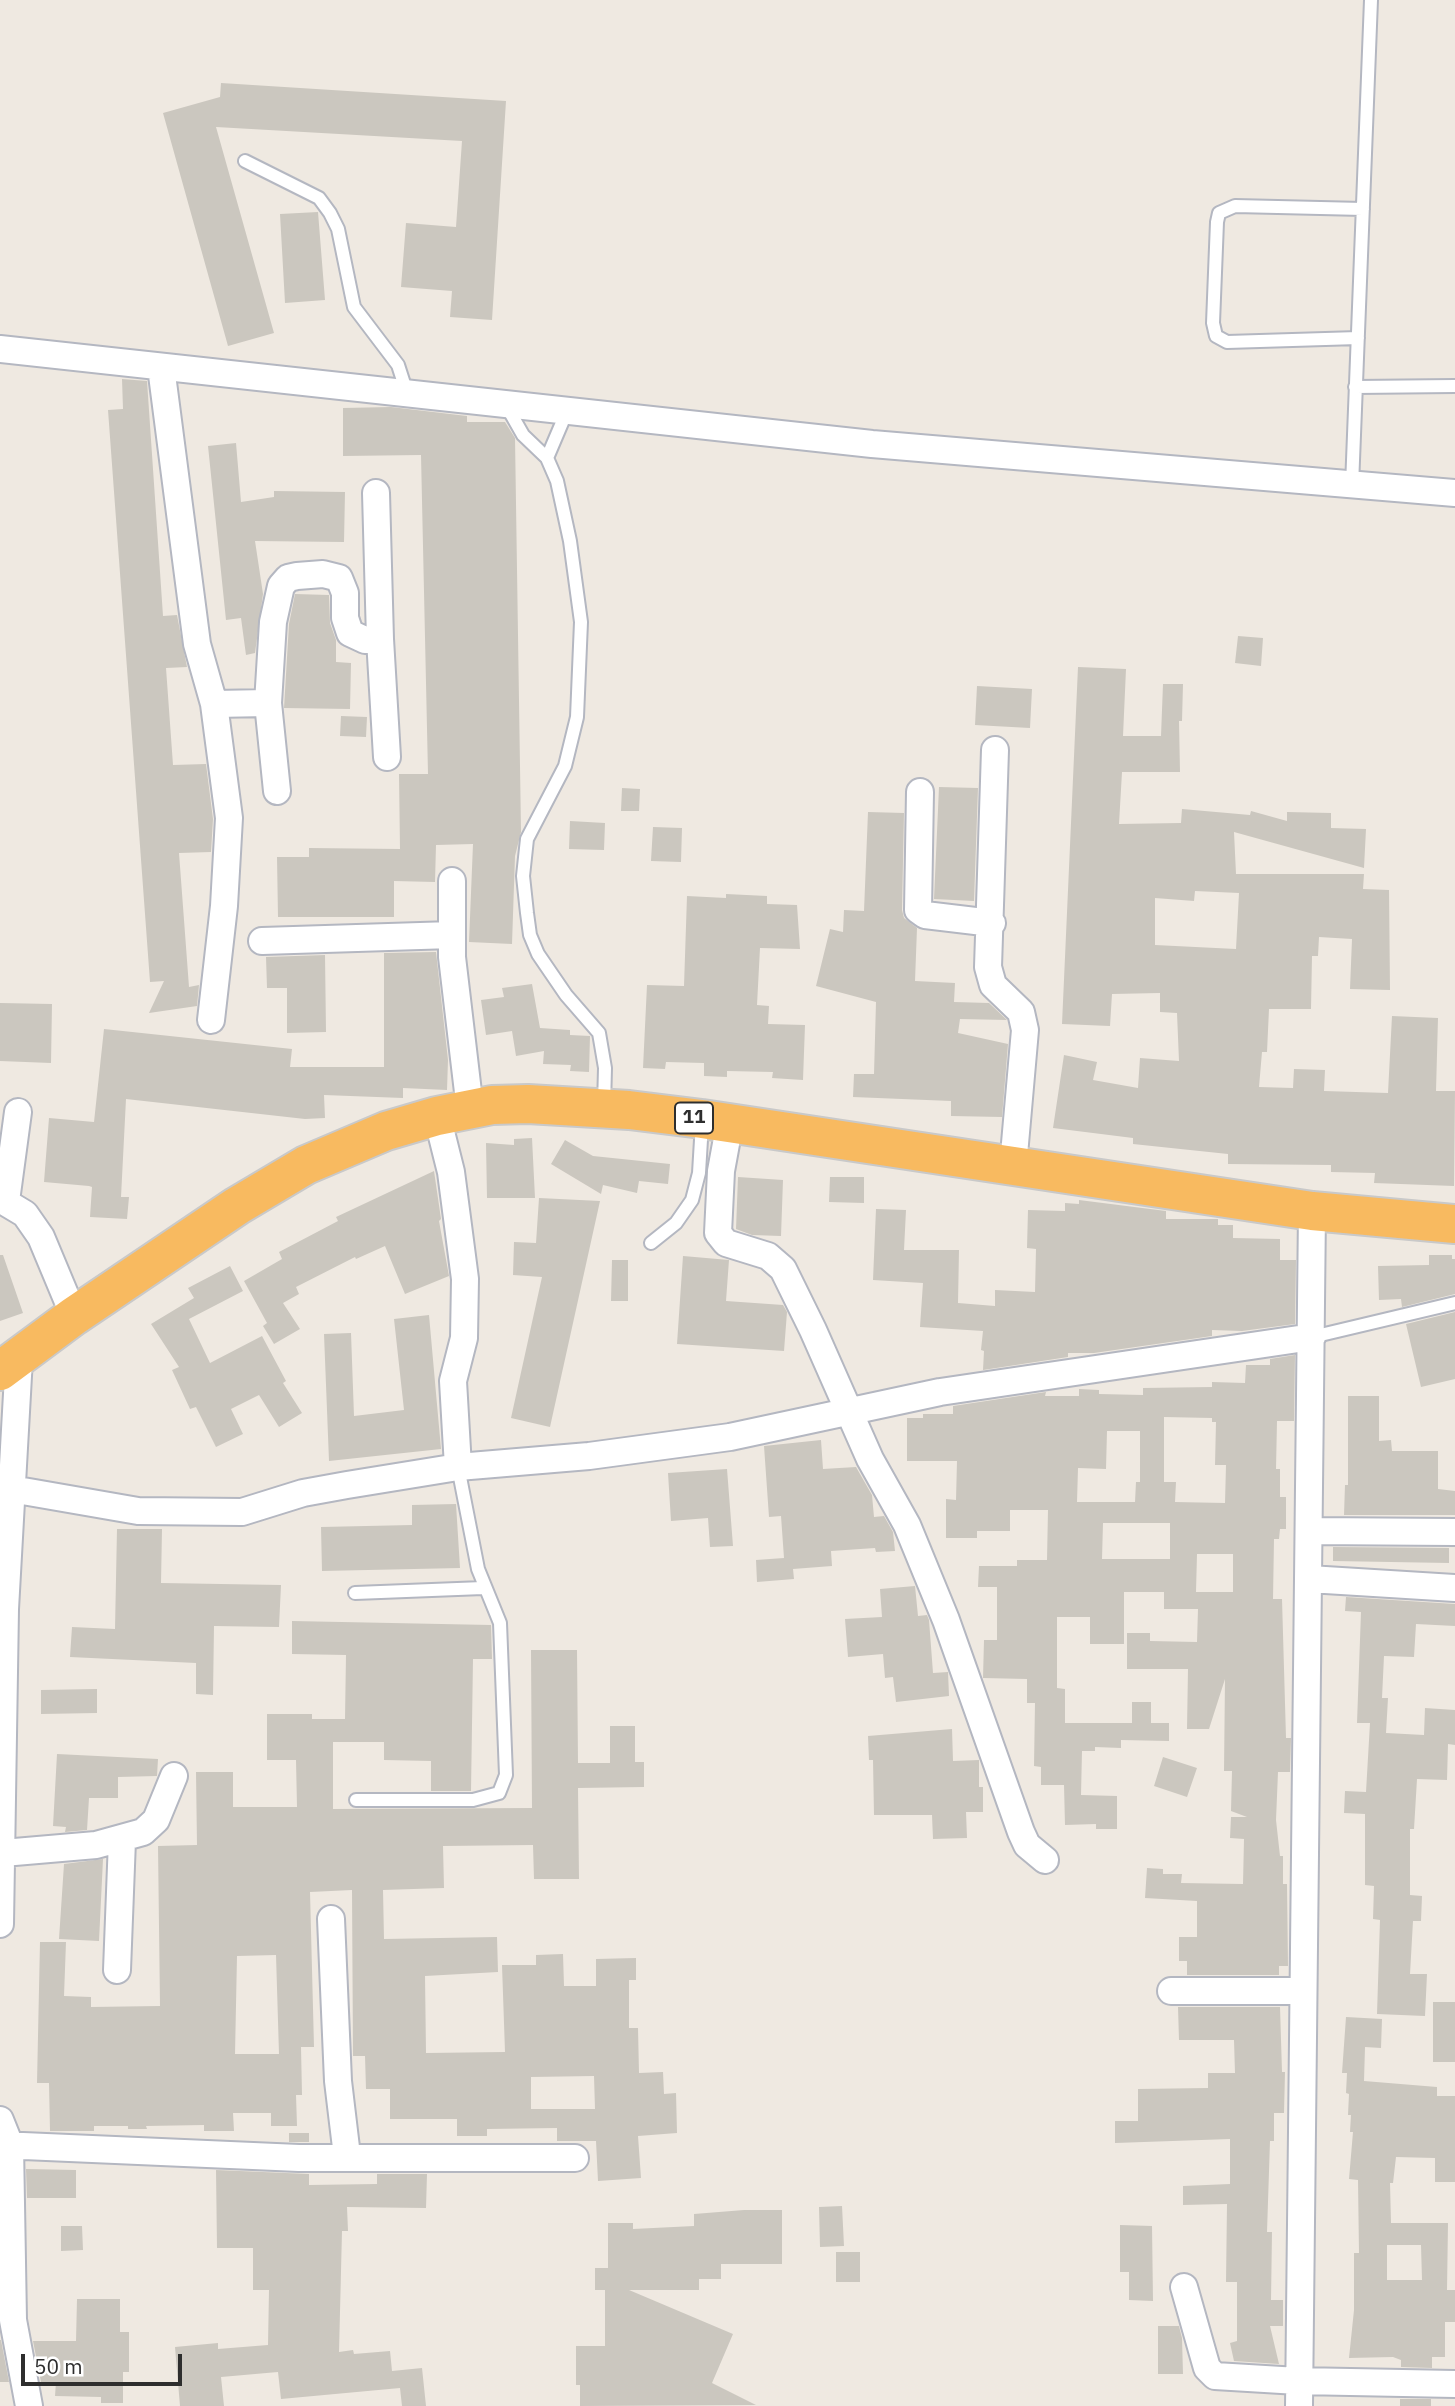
<!DOCTYPE html>
<html>
<head>
<meta charset="utf-8">
<style>
	body { margin:0 }
	#map { position:relative; width:1455px; height:2406px; overflow:hidden; background:#efe9e1; font-family:"IBM Plex Sans",sans-serif }
	canvas { display:block }
	.scale { position:absolute; left:21px; top:2354px; width:161px; height:32px; box-sizing:border-box; border:4px solid #2e2e2e; border-top:0; padding-left:9px; font-size:21px; line-height:24px; white-space:nowrap; color:#2e2e2e; -webkit-text-stroke:5px #fff; paint-order:stroke }
</style>
</head>
<body>
<div id="map">
<canvas width="1455" height="2406"></canvas>
<div class="scale">50 m</div>
</div>
<script>
const ctx = document.querySelector('canvas').getContext('2d');
ctx.lineJoin = 'round';
function fill(path, color) {
  ctx.fillStyle = color;
  ctx.fill(path, 'evenodd');
}
function shape(rows) {
  const path = new Path2D();
  for (const r of rows) {
    path.moveTo(r[0], r[1]);
    for (let i = 2; i < r.length; i += 2) path.lineTo(r[i], r[i + 1]);
  }
  return path;
}
function stroke(path, color, width, dash) {
  ctx.strokeStyle = color;
  ctx.lineWidth = width;
  ctx.lineCap = dash ? 'butt' : 'round';
  ctx.setLineDash(dash || []);
  ctx.stroke(path);
}
function write(font, color, halo, rows, align = 'center') {
  ctx.font = font + ' "IBM Plex Sans",sans-serif';
  ctx.lineWidth = 6;
  ctx.setLineDash([]);
  ctx.textBaseline = 'middle';
  ctx.strokeStyle = halo;
  ctx.fillStyle = color;
  for (const [text, x, y, turn = 0] of rows) {
    ctx.save();
    ctx.translate(x, y);
    ctx.rotate((+turn || 0) * Math.PI / 180);
    ctx.textAlign = isNaN(turn) ? turn : align;
    if (halo) ctx.strokeText(text, 0, 0);
    ctx.fillText(text, 0, 0);
    ctx.restore();
  }
}
const building = shape([
	[221,83,506,101,492,320,450,317,452,291,401,287,406,223,456,227,462,141,216,127,274,333,228,346,163,113,220,97],
	[318,212,325,300,285,303,280,214],
	[122,379,147,381,163,616,177,615,187,667,166,668,173,765,206,764,213,819,211,852,179,853,189,987,199,985,197,1006,149,1013,164,981,150,982,108,410,123,409],
	[391,407,467,416,467,422,505,422,515,438,521,832,515,856,512,944,469,942,473,844,436,845,435,882,394,881,394,917,278,917,277,857,309,857,309,848,400,849,399,774,428,774,421,455,343,456,343,408],
	[236,443,241,502,274,497,274,491,345,492,344,542,255,541,263,594,255,653,246,655,241,618,226,620,208,446],
	[295,594,329,595,330,623,336,640,336,662,351,663,350,709,284,708,289,624],
	[1238,636,1263,638,1261,666,1235,663],
	[1078,667,1126,669,1123,736,1161,736,1163,684,1183,684,1182,721,1179,721,1180,772,1122,772,1119,824,1181,823,1182,809,1250,815,1251,811,1287,821,1287,812,1331,813,1331,828,1366,829,1364,868,1234,832,1236,874,1364,874,1363,889,1389,890,1390,990,1350,989,1352,939,1319,937,1318,956,1312,956,1311,1009,1269,1009,1267,1052,1262,1052,1259,1087,1293,1088,1294,1069,1325,1070,1324,1091,1388,1093,1392,1016,1438,1018,1436,1091,1455,1091,1454,1186,1374,1183,1375,1173,1331,1172,1331,1165,1228,1164,1228,1154,1133,1144,1133,1138,1053,1128,1064,1055,1097,1062,1093,1080,1138,1088,1140,1058,1179,1061,1177,1013,1160,1012,1160,993,1112,994,1110,1026,1062,1024],
	[1195,891,1239,893,1236,949,1155,945,1155,898,1194,901],
	[977,686,1032,689,1030,728,975,725],
	[341,716,367,717,366,737,340,736],
	[939,787,978,788,974,901,934,899],
	[622,788,640,789,639,811,621,811],
	[868,812,904,813,902,910,904,918,917,928,915,981,955,983,954,1002,989,1003,1007,1020,960,1019,958,1033,1008,1044,1002,1117,951,1116,951,1101,853,1097,854,1074,874,1074,876,1002,816,986,830,929,843,932,844,910,864,911],
	[570,821,605,823,604,850,569,849],
	[653,827,682,828,681,862,651,861],
	[726,894,767,896,767,904,797,905,800,949,760,948,757,1005,769,1006,768,1024,805,1025,803,1080,772,1078,773,1072,727,1071,727,1077,704,1076,704,1063,666,1062,665,1069,643,1068,647,985,684,986,687,896,726,898],
	[436,952,448,1060,447,1090,403,1088,403,1098,324,1095,325,1118,305,1119,126,1099,121,1197,129,1197,127,1219,90,1217,92,1187,89,1186,44,1182,49,1118,94,1122,104,1029,292,1049,290,1067,384,1067,384,953],
	[325,955,326,1032,287,1033,287,988,267,988,266,957],
	[532,984,540,1028,570,1030,570,1035,590,1036,589,1072,570,1071,571,1065,543,1064,544,1051,516,1056,512,1031,486,1035,481,1000,504,997,502,988],
	[0,1003,52,1004,51,1063,0,1061],
	[532,1138,535,1198,487,1198,486,1143,514,1145,514,1139],
	[565,1140,593,1156,670,1164,668,1184,639,1181,637,1193,603,1185,601,1194,551,1164],
	[434,1171,441,1219,439,1221,449,1276,405,1294,385,1246,356,1259,355,1257,296,1287,299,1294,283,1303,300,1329,274,1344,263,1326,267,1323,244,1281,282,1259,279,1252,338,1221,336,1217],
	[738,1177,783,1180,781,1236,752,1235,736,1229],
	[830,1177,864,1177,864,1203,829,1202],
	[539,1198,600,1201,550,1427,511,1418,542,1277,513,1275,514,1242,536,1243],
	[1079,1200,1166,1211,1166,1219,1218,1219,1218,1225,1233,1225,1233,1238,1280,1239,1280,1260,1296,1260,1295,1324,1242,1331,1212,1330,1212,1336,1094,1353,1068,1353,1068,1357,983,1370,984,1351,981,1350,983,1331,920,1327,923,1283,873,1280,876,1209,906,1210,904,1250,959,1250,958,1303,995,1306,995,1290,1035,1292,1036,1249,1027,1248,1028,1210,1065,1211,1065,1203,1079,1204],
	[0,1255,3,1255,23,1313,0,1321],
	[1429,1255,1452,1255,1452,1259,1455,1259,1455,1294,1402,1307,1401,1299,1379,1300,1378,1266,1429,1265],
	[683,1256,729,1260,726,1301,783,1305,787,1312,784,1351,677,1344],
	[612,1260,628,1260,628,1301,611,1301],
	[230,1266,243,1291,189,1319,210,1363,262,1336,286,1381,283,1383,302,1413,279,1427,259,1395,231,1409,243,1434,216,1447,196,1407,190,1409,172,1370,179,1367,151,1324,194,1298,188,1288],
	[1455,1312,1455,1379,1421,1387,1406,1324],
	[429,1315,441,1449,329,1461,324,1334,351,1333,354,1416,404,1410,394,1319],
	[1295,1355,1294,1421,1277,1421,1276,1469,1280,1469,1280,1497,1286,1497,1286,1529,1280,1529,1279,1539,1274,1539,1273,1599,1282,1599,1286,1738,1291,1738,1290,1772,1278,1772,1276,1820,1280,1856,1283,1856,1283,1884,1287,1884,1288,1966,1279,1966,1279,1975,1187,1975,1187,1961,1179,1961,1179,1937,1197,1937,1197,1901,1145,1898,1147,1868,1163,1869,1163,1874,1182,1874,1181,1883,1243,1884,1244,1839,1230,1838,1231,1817,1247,1817,1231,1811,1232,1771,1224,1771,1225,1679,1209,1729,1187,1729,1188,1669,1127,1669,1127,1633,1150,1633,1150,1641,1197,1642,1198,1609,1164,1609,1164,1592,1124,1592,1124,1644,1090,1644,1090,1617,1057,1617,1057,1688,1065,1689,1065,1723,1132,1723,1132,1702,1151,1702,1151,1723,1169,1723,1169,1741,1121,1740,1121,1748,1095,1747,1095,1751,1082,1751,1081,1795,1117,1796,1117,1829,1096,1829,1096,1824,1065,1825,1064,1785,1041,1785,1041,1767,1034,1766,1035,1703,1027,1703,1027,1679,983,1678,984,1640,997,1640,997,1587,978,1587,979,1566,1017,1566,1017,1560,1047,1560,1048,1510,1010,1510,1010,1531,977,1531,977,1538,946,1538,946,1499,956,1500,957,1461,907,1461,907,1418,923,1418,923,1414,953,1414,953,1406,1046,1392,1045,1396,1079,1396,1079,1389,1099,1390,1099,1394,1143,1395,1143,1388,1212,1387,1212,1382,1245,1383,1246,1365,1270,1365,1270,1359],
	[1164,1417,1212,1418,1212,1422,1216,1422,1215,1465,1226,1465,1225,1503,1175,1502,1176,1482,1164,1482],
	[1107,1431,1140,1431,1140,1482,1136,1482,1135,1502,1077,1502,1078,1468,1106,1469],
	[1103,1523,1170,1523,1170,1559,1102,1559],
	[1197,1554,1233,1554,1233,1592,1196,1592],
	[1348,1396,1379,1396,1379,1441,1391,1440,1392,1451,1438,1451,1438,1489,1455,1491,1455,1515,1344,1515,1345,1485,1348,1485],
	[821,1440,823,1469,856,1467,872,1495,874,1517,884,1516,893,1532,895,1551,876,1552,875,1548,831,1551,832,1566,793,1569,794,1579,757,1582,756,1560,784,1558,781,1516,769,1517,764,1446],
	[727,1469,733,1546,710,1547,708,1518,671,1521,668,1473],
	[456,1504,460,1568,322,1571,321,1527,412,1525,412,1505],
	[117,1529,162,1529,161,1583,281,1585,279,1627,214,1626,213,1695,196,1694,196,1663,70,1657,72,1627,115,1629],
	[1333,1547,1449,1548,1449,1563,1333,1561],
	[915,1586,918,1616,927,1615,929,1620,933,1673,948,1672,949,1696,896,1702,893,1677,885,1678,883,1654,848,1657,845,1619,882,1617,880,1589],
	[1346,1597,1455,1604,1455,1626,1416,1624,1414,1657,1384,1656,1382,1698,1388,1698,1386,1733,1424,1735,1425,1708,1455,1710,1455,1745,1448,1744,1447,1780,1417,1779,1414,1829,1410,1829,1410,1895,1422,1896,1421,1921,1413,1921,1410,1974,1427,1974,1425,2016,1377,2014,1380,1920,1373,1919,1374,1886,1365,1885,1365,1814,1344,1813,1345,1791,1366,1792,1370,1723,1357,1723,1361,1612,1345,1611],
	[292,1621,491,1625,492,1659,473,1659,471,1791,431,1791,431,1761,384,1760,384,1742,333,1742,333,1809,532,1808,531,1650,577,1650,578,1763,610,1763,610,1726,635,1726,635,1762,644,1762,644,1787,578,1788,579,1879,534,1879,533,1845,443,1846,444,1888,383,1890,384,1939,497,1937,498,1972,425,1976,426,2053,505,2052,502,1965,536,1965,536,1955,563,1954,564,1986,596,1986,596,1959,636,1958,636,1980,629,1980,629,2028,638,2028,639,2073,663,2072,664,2094,676,2093,677,2133,638,2136,641,2178,598,2181,596,2141,557,2141,557,2128,487,2129,487,2136,457,2136,457,2119,390,2119,390,2089,366,2089,365,2056,353,2056,352,1890,310,1892,314,2047,301,2047,302,2095,296,2095,297,2126,271,2126,271,2113,233,2113,234,2131,204,2131,204,2125,146,2126,147,2129,128,2129,128,2126,94,2126,94,2131,50,2131,49,2083,37,2083,40,1942,66,1942,64,1996,91,1997,91,2007,160,2006,158,1846,197,1845,196,1772,233,1772,233,1807,297,1807,296,1760,267,1760,267,1714,312,1714,312,1719,345,1719,346,1655,292,1654],
	[276,1955,279,2054,235,2054,237,1956],
	[594,2076,595,2109,531,2109,531,2077],
	[97,1689,97,1713,41,1714,41,1690],
	[952,1729,953,1761,979,1760,979,1787,983,1787,983,1812,966,1812,967,1838,933,1839,932,1815,874,1815,873,1760,869,1760,868,1736],
	[57,1754,158,1759,157,1776,118,1777,118,1798,89,1798,87,1830,65,1832,66,1827,53,1826],
	[1163,1757,1197,1768,1187,1797,1154,1786],
	[103,1859,99,1941,59,1939,64,1864],
	[1433,2002,1455,2002,1455,2062,1433,2062],
	[1178,2007,1280,2007,1282,2072,1285,2072,1284,2113,1274,2113,1274,2141,1270,2141,1267,2232,1272,2232,1271,2300,1283,2300,1283,2326,1270,2326,1279,2364,1234,2361,1230,2343,1237,2341,1237,2282,1226,2282,1227,2204,1183,2205,1183,2186,1230,2184,1230,2139,1115,2143,1115,2121,1138,2121,1138,2089,1208,2088,1208,2073,1235,2073,1234,2040,1179,2040],
	[1346,2017,1382,2019,1381,2048,1365,2047,1364,2081,1437,2087,1437,2096,1455,2096,1455,2182,1435,2182,1435,2158,1396,2157,1393,2183,1390,2183,1391,2223,1448,2223,1447,2290,1455,2290,1455,2322,1445,2322,1445,2357,1432,2357,1432,2368,1401,2367,1401,2360,1393,2357,1349,2358,1354,2310,1354,2253,1359,2253,1358,2180,1349,2179,1353,2132,1350,2132,1351,2115,1348,2115,1349,2094,1346,2093,1347,2073,1342,2073],
	[1387,2245,1421,2245,1422,2280,1387,2280],
	[289,2133,309,2133,309,2142,289,2142],
	[26,2169,76,2170,76,2198,27,2198],
	[216,2170,309,2174,309,2185,377,2184,377,2174,427,2174,426,2208,347,2207,348,2231,342,2231,339,2352,353,2350,354,2354,390,2351,392,2371,422,2368,426,2406,402,2406,400,2388,281,2399,278,2372,221,2377,224,2406,180,2406,175,2347,218,2343,218,2349,268,2345,269,2290,253,2290,253,2248,217,2248],
	[842,2206,844,2246,820,2247,819,2207],
	[744,2210,782,2210,782,2264,721,2264,721,2279,699,2279,699,2290,629,2290,733,2334,712,2383,756,2405,580,2406,580,2385,576,2385,576,2346,605,2346,605,2290,595,2290,595,2268,608,2268,608,2223,633,2223,633,2229,694,2226,694,2214],
	[1120,2225,1152,2226,1153,2301,1129,2300,1129,2272,1120,2272],
	[61,2226,82,2226,83,2250,61,2251],
	[836,2252,860,2252,860,2282,836,2282],
	[77,2299,120,2299,120,2332,129,2332,129,2372,123,2372,123,2403,101,2403,101,2397,55,2396,56,2382,41,2382,33,2341,76,2341],
	[1158,2326,1179,2326,1182,2338,1183,2374,1158,2374],
	[0,2340,1,2340,9,2382,0,2382],
	[1400,2399,1431,2399,1431,2406,1400,2406]
]);
const service = shape([
	[245,161,319,198,330,213,338,229,354,307,398,365,407,393],
	[1358,338,1227,342,1216,336,1213,323,1217,222,1219,213,1235,206,1363,209],
	[1355,387,1455,386],
	[506,405,523,435,547,458,557,481,570,541,581,622,577,717,565,766,527,839,523,876,527,913,530,935,538,954,566,995,599,1033,605,1068,604,1106],
	[547,458,567,411],
	[1352,486,1371,0],
	[651,1243,676,1223,692,1200,699,1173,702,1123],
	[1312,1337,1455,1303],
	[355,1593,483,1588],
	[356,1800,473,1800,499,1793,506,1775,500,1623,478,1569,458,1467]
]);
const minor = shape([
	[0,349,872,444,1455,493],
	[161,367,197,644,214,704,229,818,224,906,211,1020],
	[380,639,387,757],
	[214,704,268,703],
	[995,750,988,967,993,985,1021,1012,1025,1030,1013,1166],
	[277,791,268,703,273,622,281,586,288,578,297,576,323,574,339,578,345,593,345,618,350,633,365,640,380,639,376,493],
	[920,792,918,910,925,915,992,923],
	[452,881,452,957,470,1109],
	[262,941,452,935],
	[437,1116,451,1172,465,1279,464,1338,453,1381,458,1467],
	[730,1122,721,1171,718,1233,726,1243,768,1256,783,1269,813,1330,870,1459,907,1525,946,1620,1021,1832,1027,1845,1045,1860],
	[0,1199,25,1214,41,1237,74,1316],
	[6,1201,18,1112],
	[0,1487,138,1511,242,1512,303,1493,347,1485,458,1467,589,1456,730,1437,940,1392,1312,1337],
	[1309,1531,1455,1532],
	[1309,1579,1455,1588],
	[3,1853,96,1845,143,1832,156,1820,174,1776],
	[331,1919,338,2081,347,2156],
	[0,1924,5,1609,19,1358],
	[117,1970,122,1840],
	[1171,1991,1302,1991],
	[0,2120,10,2145,13,2320,29,2406],
	[0,2145,299,2158,575,2158],
	[1184,2287,1207,2368,1215,2376,1298,2381,1455,2384],
	[1299,2406,1312,1211]
]);
const trunk = shape([
	[0,1371,74,1316,237,1206,306,1165,386,1131,437,1116,492,1105,528,1104,629,1110,702,1119,1312,1211,1455,1224]
]);
const shields = [
	[694,1118,38]
];
const shieldNames = [
	["11",694,1118]
];
fill(building, '#cbc7bf');
stroke(service, '#b4b7c1', 16);
stroke(minor, '#b4b7c1', 30);
stroke(trunk, '#c9c9c9', 42);
stroke(service, '#fff', 12);
stroke(minor, '#fff', 26);
stroke(trunk, '#f8ba60', 38);
for (const [x, y, w] of shields) {
  const box = new Path2D();
  box.roundRect(x - w / 2, y - 15.5, w, 31, 5);
  ctx.fillStyle = '#fff';
  ctx.fill(box);
  stroke(box, '#2e2e2e', 2);
}
write('bold 19px', '#2e2e2e', null, shieldNames);
</script>
</body>
</html>
